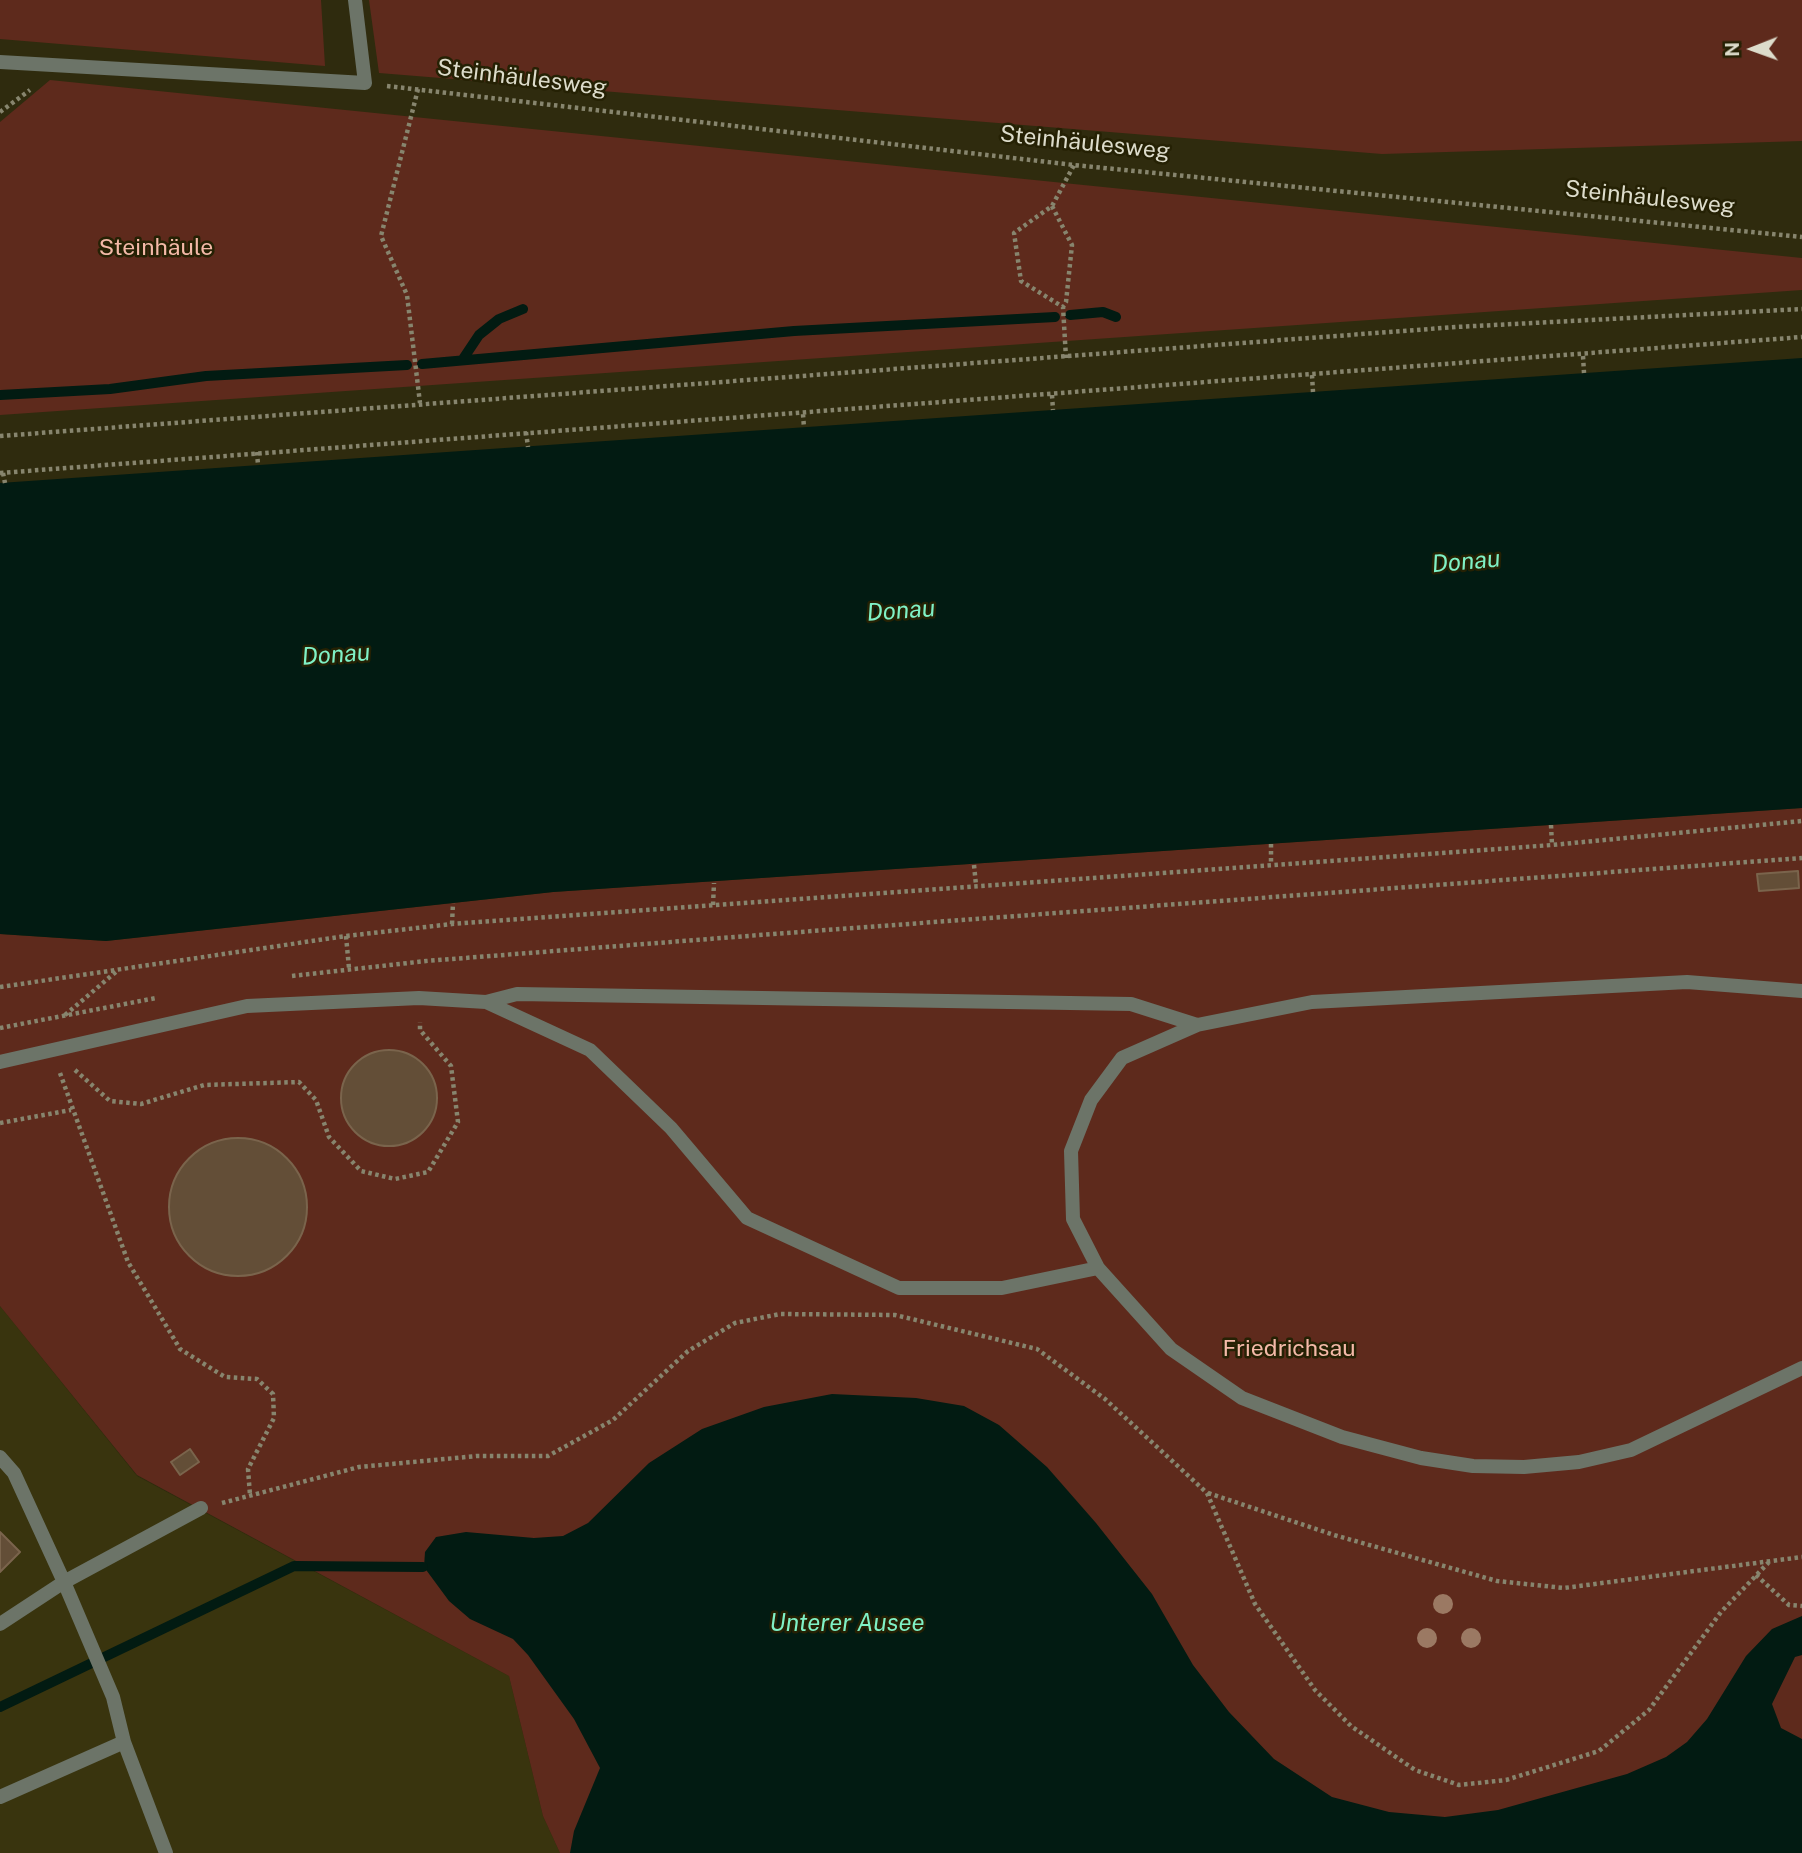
<!DOCTYPE html>
<html>
<head>
<meta charset="utf-8">
<style>
	body { margin:0 }
	#map { position:relative; width:1802px; height:1853px; overflow:hidden; background:#2f2b0e; font-family:"Public Sans",sans-serif }
	canvas { display:block }
	.north { position:absolute; left:1718px; top:14px; width:70px; height:70px; -webkit-text-stroke:5px #252104; paint-order:stroke; rotate:269deg; font-size:19px; font-weight:700; line-height:28px; text-align:center; color:#dddccb }
	.north::after { content:''; display:block; margin:auto; width:24px; height:32px; background:#dddccb; clip-path:polygon(50% 0,100% 100%,50% 72%,0 100%) }
</style>
</head>
<body>
<div id="map">
<canvas width="1802" height="1853"></canvas>
<div class="north">N</div>
</div>
<script>
const ctx = document.querySelector('canvas').getContext('2d');
ctx.lineJoin = 'round';
function fill(path, color) {
  ctx.fillStyle = color;
  ctx.fill(path, 'evenodd');
}
function shape(rows) {
  const path = new Path2D();
  for (const r of rows) {
    if (r.length === 3) {
      path.moveTo(r[0] + r[2], r[1]);
      path.arc(r[0], r[1], r[2], 0, 2 * Math.PI);
      continue;
    }
    path.moveTo(r[0], r[1]);
    for (let i = 2; i < r.length; i += 2) path.lineTo(r[i], r[i + 1]);
  }
  return path;
}
function stroke(path, color, width, dash) {
  ctx.strokeStyle = color;
  ctx.lineWidth = width;
  ctx.lineCap = dash ? 'butt' : 'round';
  ctx.setLineDash(dash || []);
  ctx.stroke(path);
}
function write(font, color, halo, rows, align = 'center') {
  ctx.font = font + ' "Public Sans",sans-serif';
  ctx.lineWidth = 5;
  ctx.setLineDash([]);
  ctx.textBaseline = 'middle';
  ctx.strokeStyle = halo;
  ctx.fillStyle = color;
  for (const [text, x, y, turn = 0] of rows) {
    ctx.save();
    ctx.translate(x, y);
    ctx.rotate((+turn || 0) * Math.PI / 180);
    ctx.textAlign = isNaN(turn) ? turn : align;
    if (halo) ctx.strokeText(text, 0, 0);
    ctx.fillText(text, 0, 0);
    ctx.restore();
  }
}
const built = shape([
	[0,1306,137,1476,509,1676,543,1816,560,1853,0,1853]
]);
const green = shape([
	[0,0,321,0,325,66,0,39],
	[369,0,1802,0,1802,141,1382,154,379,73],
	[50,80,1802,258,1802,290,0,415,0,122],
	[1802,808,1802,1853,560,1853,543,1816,509,1676,137,1475,0,1306,0,934,106,941,553,892]
]);
const water = shape([
	[1802,358,1802,808,553,892,106,941,0,934,0,483],
	[832,1394,916,1398,964,1406,999,1425,1047,1467,1096,1523,1152,1594,1193,1665,1229,1712,1274,1759,1332,1797,1389,1812,1445,1817,1498,1810,1627,1774,1666,1757,1687,1742,1707,1719,1746,1656,1772,1629,1802,1616,1802,1655,1795,1657,1772,1704,1781,1728,1802,1739,1802,1853,570,1853,574,1831,600,1768,574,1719,528,1655,513,1639,470,1619,449,1601,424,1567,425,1552,436,1537,466,1532,534,1538,563,1536,588,1523,649,1463,702,1429,764,1407]
]);
const stream = shape([
	[1070,315,1103,312,1116,317],
	[463,359,479,335,499,319,523,309],
	[422,364,794,331,1055,317],
	[0,395,110,389,206,376,407,365],
	[0,1707,294,1566,423,1567]
]);
const building = shape([
	[1798,871,1799,888,1759,891,1757,874,1798,871],
	[389,1098,48],
	[238,1207,69],
	[190,1449,199,1462,180,1475,171,1462,190,1449],
	[0,1532,20,1552,0,1572,0,1532]
]);
const path = shape([
	[387,86,1074,165,1802,237],
	[418,89,381,236,407,295,420,403],
	[0,112,30,90],
	[1052,206,1072,245,1066,302,1063,307],
	[1583,356,1584,373],
	[1066,358,1063,307,1021,281,1014,233,1052,206,1074,165],
	[1312,375,1313,392],
	[1052,395,1053,410],
	[803,414,804,428],
	[526,432,528,447],
	[0,436,1456,327,1802,309],
	[257,452,258,465],
	[0,473,1802,337],
	[3,473,5,483],
	[1551,825,1552,845],
	[1271,844,1271,863],
	[974,865,976,885],
	[713,905,714,883],
	[452,924,453,903],
	[346,936,349,968],
	[292,976,426,961,786,933,1802,858],
	[0,987,346,936,452,924,1552,845,1802,821],
	[65,1015,117,971],
	[0,1028,156,998],
	[75,1070,110,1101,141,1104,204,1085,299,1082,316,1100,329,1137,361,1171,395,1179,428,1172,458,1122,451,1066,420,1030,420,1022],
	[60,1073,128,1262,180,1349,225,1377,257,1379,273,1394,274,1418,248,1469,250,1495],
	[0,1123,71,1110],
	[1208,1493,1334,1535,1497,1581,1564,1588,1802,1557],
	[222,1503,359,1467,477,1456,548,1456,613,1420,688,1351,735,1323,780,1314,895,1315,1037,1349,1105,1399,1207,1493,1255,1604,1315,1690,1351,1726,1415,1770,1459,1785,1506,1780,1599,1751,1649,1710,1721,1612,1769,1562],
	[1756,1575,1789,1605,1802,1606]
]);
const service = shape([
	[0,62,365,83,355,0],
	[1802,991,1687,982,1312,1002,1197,1025,1122,1058,1091,1100,1071,1151,1073,1219,1098,1268,1171,1349,1242,1398,1342,1437,1421,1458,1473,1466,1524,1467,1579,1462,1631,1450,1802,1368],
	[486,1002,517,994,1131,1004,1197,1025],
	[0,1062,247,1006,419,998,486,1002,590,1050,671,1128,747,1218,899,1288,1002,1288,1098,1268],
	[0,1457,14,1473,64,1582,201,1508],
	[0,1624,64,1582,113,1697,124,1742,0,1797],
	[124,1742,166,1853]
]);
const trees = [
	[1443,1604],
	[1427,1638],
	[1471,1638]
];
const streetNames = [
	["Steinhäulesweg",522,78,7],
	["Steinhäulesweg",1085,143,6],
	["Steinhäulesweg",1650,198,6]
];
const parkNames = [
	["Steinhäule",156,248],
	["Friedrichsau",1289,1349]
];
const waterNames = [
	["Donau",1466,562,-5],
	["Donau",901,611,-4],
	["Donau",336,655,-4],
	["Unterer Ausee",847,1624]
];
fill(built, '#39340e');
fill(green, '#5e2a1c');
fill(water, '#021b12');
stroke(stream, '#021b12', 10);
fill(building, '#634e37');
stroke(building, '#7a644c', 2);
stroke(path, '#87856e', 4.5, [3.5, 3.5]);
stroke(service, '#6c7468', 14);
ctx.fillStyle = '#9b7963';
for (const [x, y] of trees) {
  ctx.beginPath();
  ctx.arc(x, y, 10, 0, 2 * Math.PI);
  ctx.fill();
}
write('23px', '#dddccb', '#252104', streetNames);
write('23px', '#f4b9a8', '#252104', parkNames);
write('italic 24px', '#7ff1c6', '#252104', waterNames);
</script>
</body>
</html>
